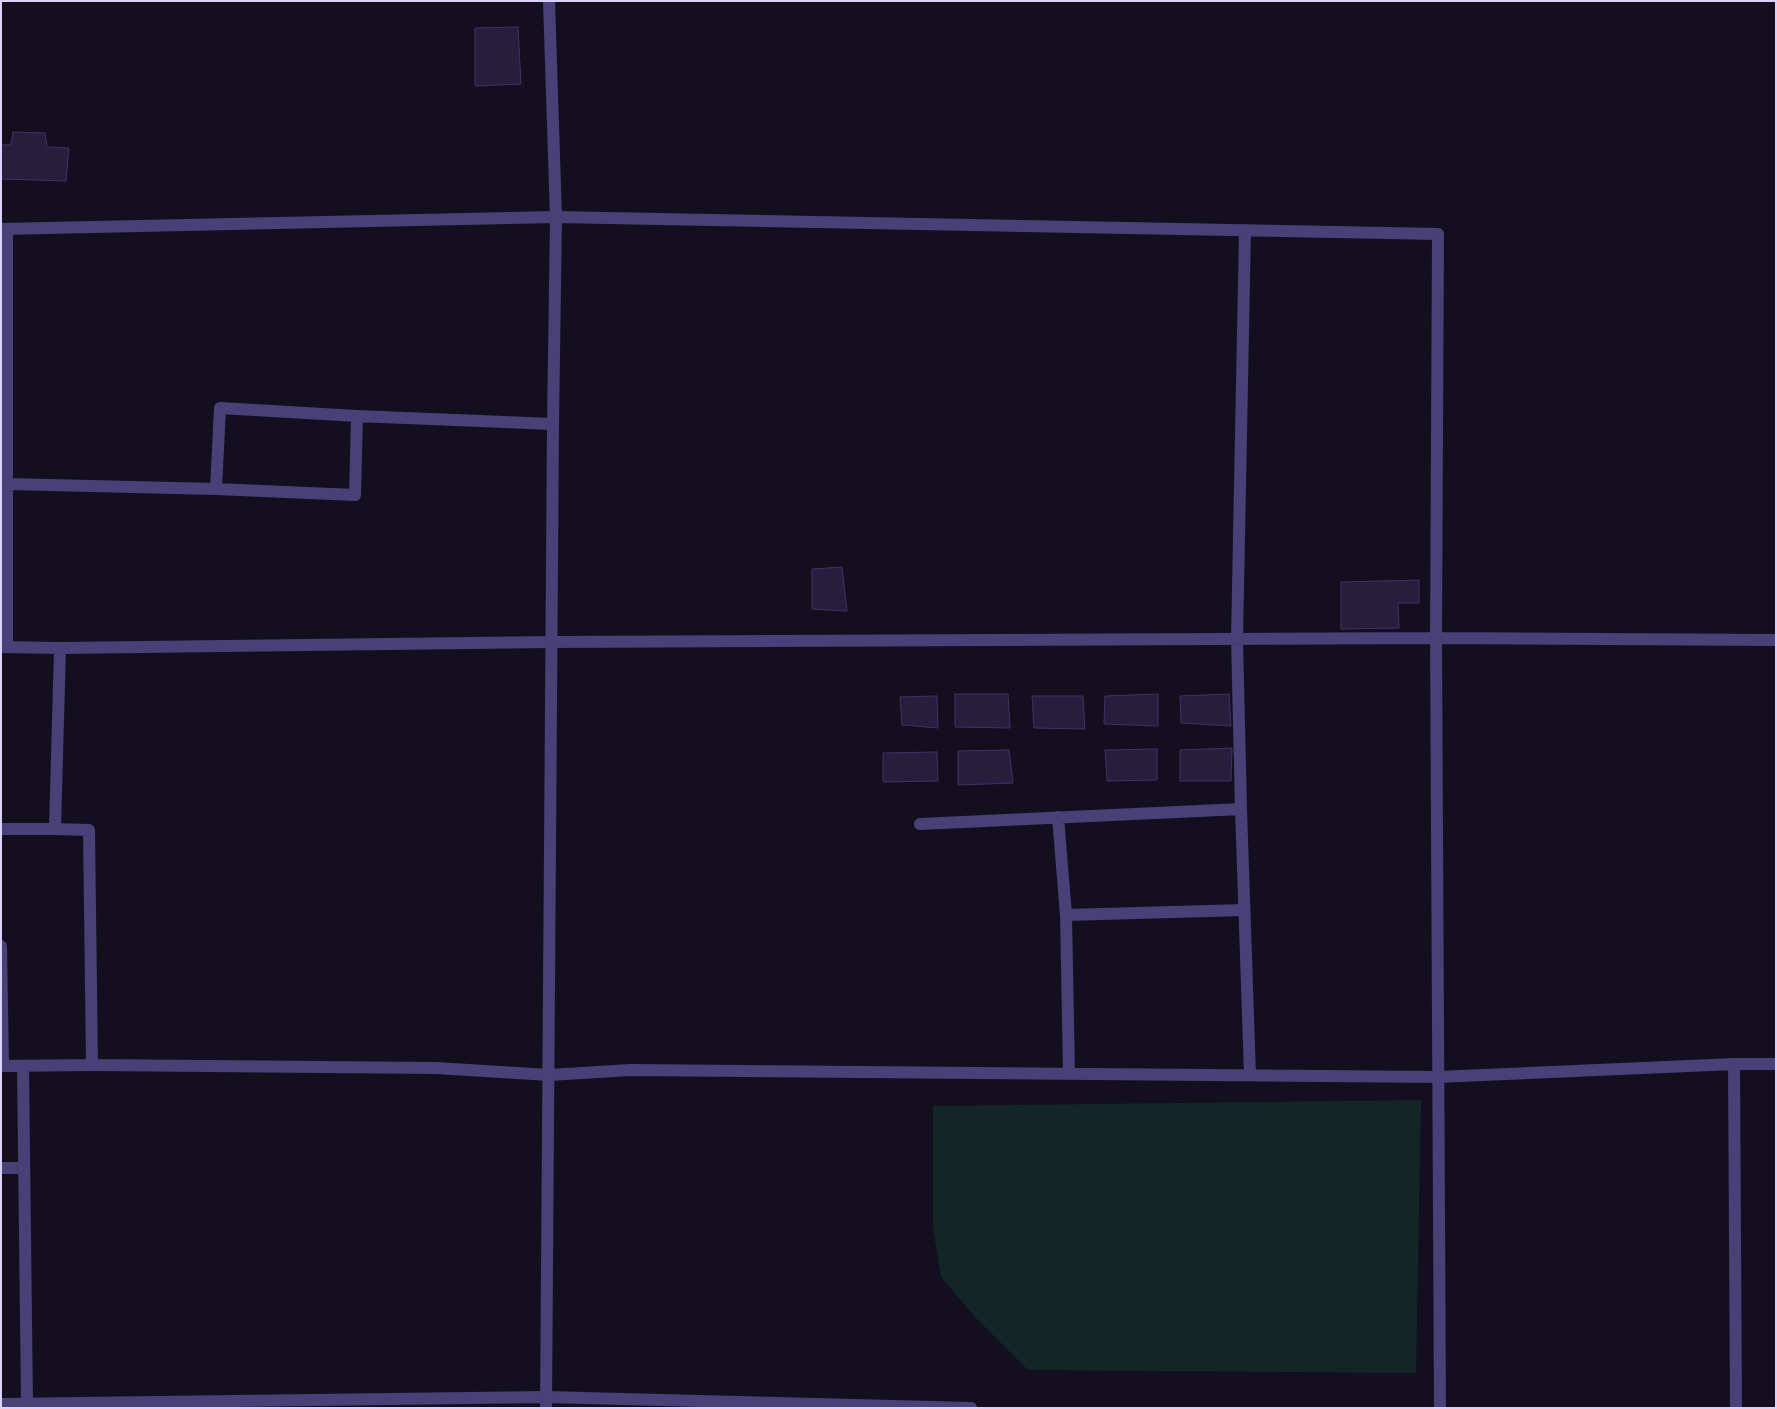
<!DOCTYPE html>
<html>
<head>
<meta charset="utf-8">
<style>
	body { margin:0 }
	#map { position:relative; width:1777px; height:1409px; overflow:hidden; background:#130f1e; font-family:Quicksand,sans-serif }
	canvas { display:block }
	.frame { position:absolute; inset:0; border:2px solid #dad2f9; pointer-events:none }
</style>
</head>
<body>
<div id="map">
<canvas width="1777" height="1409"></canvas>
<div class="frame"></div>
</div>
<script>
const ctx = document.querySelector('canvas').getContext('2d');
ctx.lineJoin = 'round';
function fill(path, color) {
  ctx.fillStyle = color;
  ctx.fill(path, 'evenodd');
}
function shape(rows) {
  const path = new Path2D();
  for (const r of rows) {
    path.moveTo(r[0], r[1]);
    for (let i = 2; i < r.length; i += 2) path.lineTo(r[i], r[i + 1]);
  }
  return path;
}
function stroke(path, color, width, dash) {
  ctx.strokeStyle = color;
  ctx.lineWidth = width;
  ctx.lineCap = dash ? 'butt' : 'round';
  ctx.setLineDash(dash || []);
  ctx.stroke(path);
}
const green = shape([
	[1421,1100,1416,1373,1028,1370,975,1317,941,1277,933,1227,933,1106]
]);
const building = shape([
	[518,27,521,84,475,86,475,28,518,27],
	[13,132,45,133,47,147,69,148,66,181,1,179,1,145,11,145,13,132],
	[842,567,847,611,812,609,812,569,842,567],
	[1419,580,1419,603,1398,603,1399,628,1341,629,1341,582,1419,580],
	[955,694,1008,694,1010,728,955,727,955,694],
	[1158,694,1158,726,1104,724,1105,696,1158,694],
	[1229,694,1231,726,1181,723,1180,696,1229,694],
	[937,696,938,728,902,725,900,697,937,696],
	[1032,696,1083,696,1085,729,1034,728,1032,696],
	[1232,748,1231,781,1180,781,1180,750,1232,748],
	[1157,749,1157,780,1107,781,1105,750,1157,749],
	[1009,750,1013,783,958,785,958,751,1009,750],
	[937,752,938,781,883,782,883,753,937,752]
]);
const minor = shape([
	[1,229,556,217,1438,234,1436,638,1440,1408],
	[1245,230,1237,639,1241,809,1250,1075],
	[7,484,216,489,220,408,357,416,553,424],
	[216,489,355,495,357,416],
	[1,647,60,648,552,642,1436,638,1776,640],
	[7,647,7,229],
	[60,648,55,829,89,830,92,1065],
	[1058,817,1066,915,1069,1074],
	[920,824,1241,809],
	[1,829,55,829],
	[1066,915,1244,910],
	[1,946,3,1066],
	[1734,1064,1736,1408],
	[1,1066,92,1065,436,1068,549,1075,630,1070,1438,1077,1734,1064,1776,1064],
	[23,1066,27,1404],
	[1,1168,24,1168],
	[1,1404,546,1397,971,1408]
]);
const tertiary = shape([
	[546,1408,553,424,556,217,549,1]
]);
fill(green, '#132627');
fill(building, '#271d3d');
stroke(building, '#423266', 1);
stroke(minor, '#484077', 12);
stroke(tertiary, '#484077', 12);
</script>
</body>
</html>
